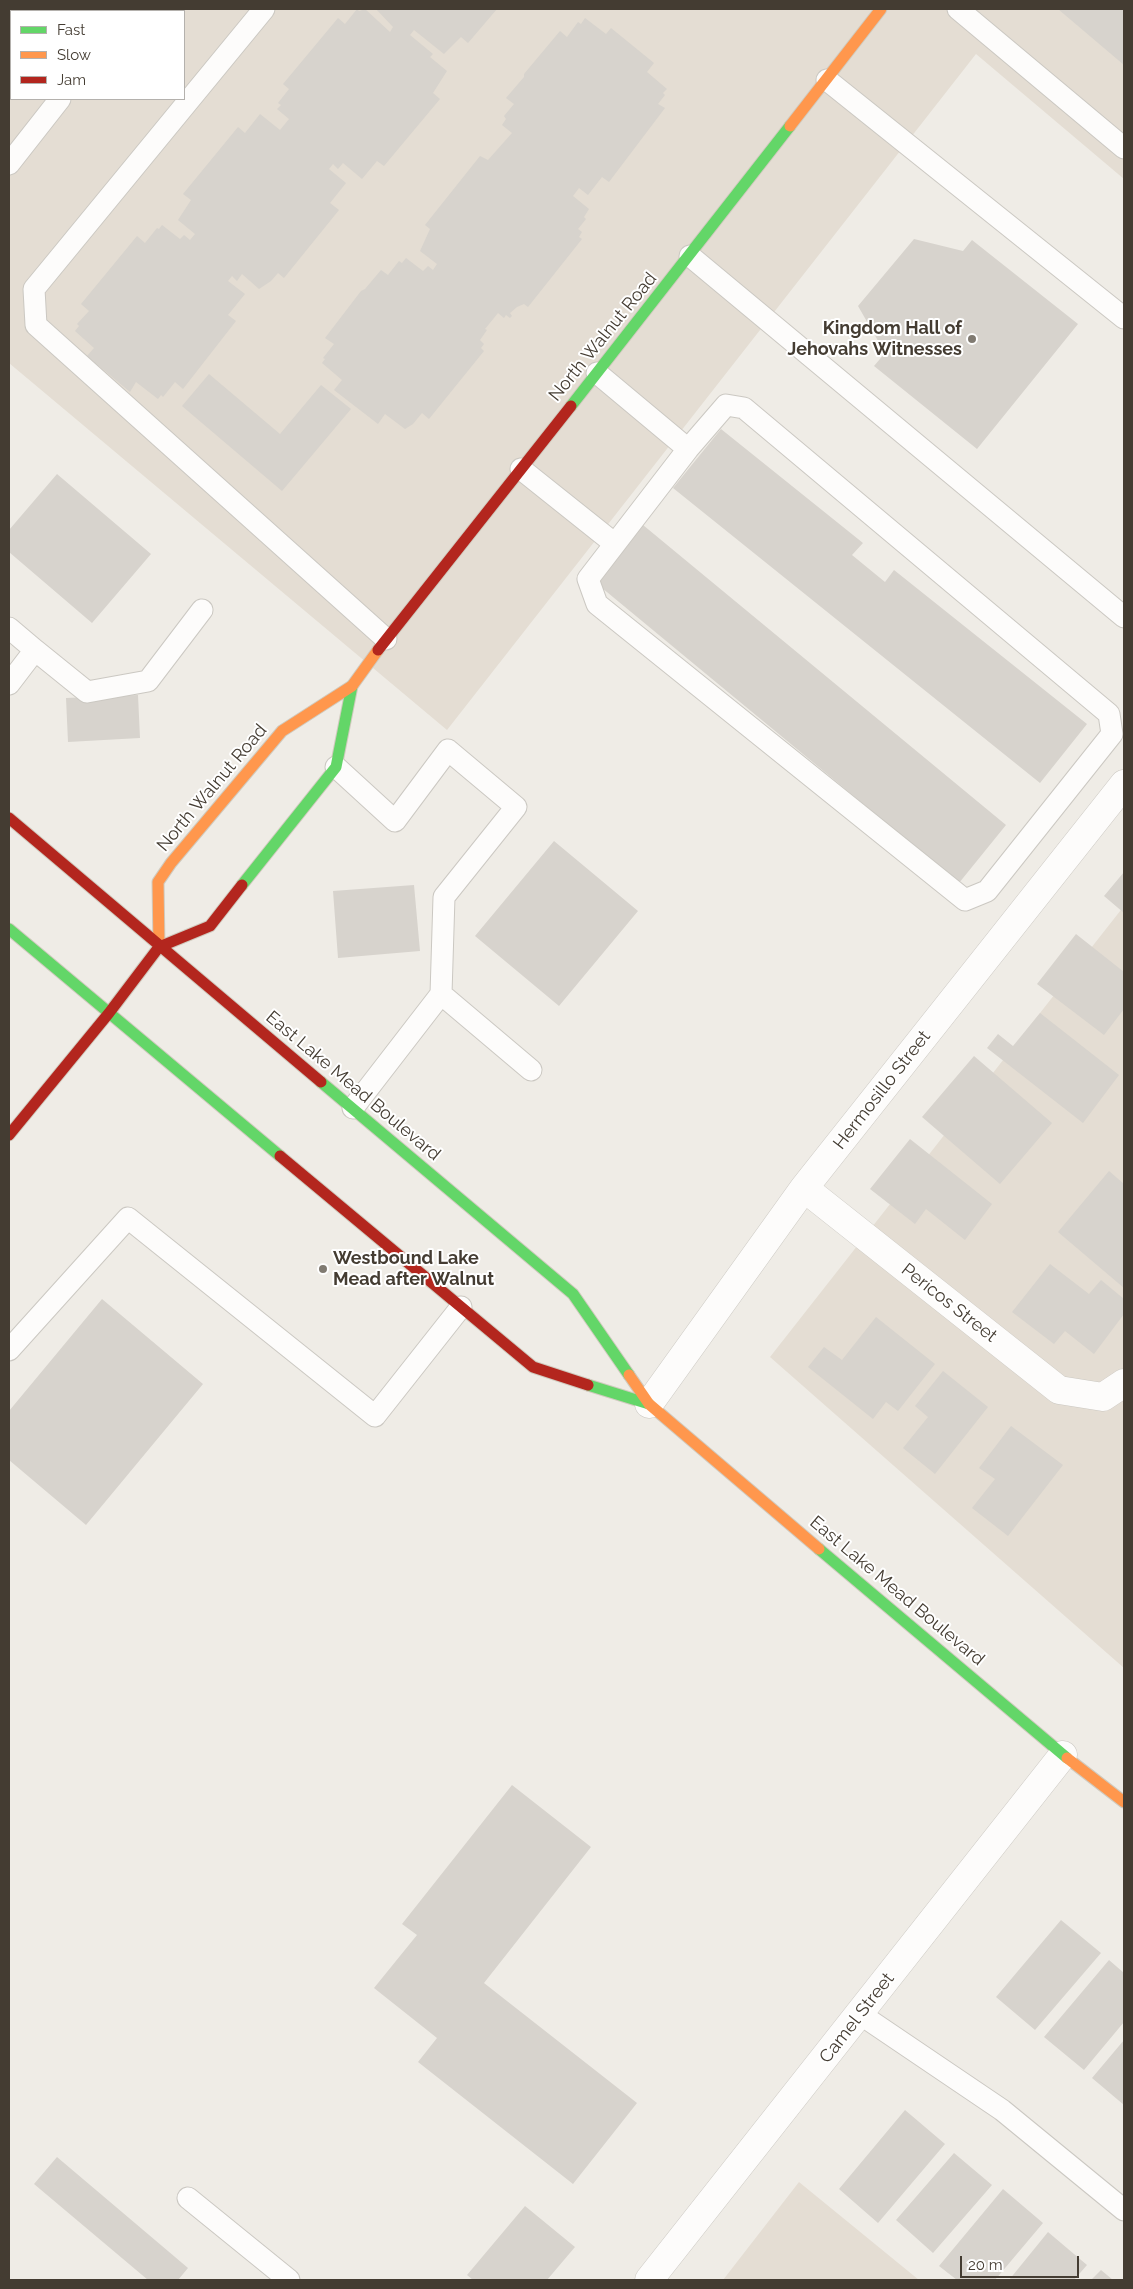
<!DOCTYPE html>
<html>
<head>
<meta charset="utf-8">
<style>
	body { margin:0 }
	#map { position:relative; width:1133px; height:2289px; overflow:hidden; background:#efece6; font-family:Raleway,sans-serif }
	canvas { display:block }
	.frame { position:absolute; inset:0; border:10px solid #443c32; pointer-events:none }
	.legend { position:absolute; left:10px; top:10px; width:175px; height:90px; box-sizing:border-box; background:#fff; border:1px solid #b4b1ad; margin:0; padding:6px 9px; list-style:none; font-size:15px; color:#443c32 }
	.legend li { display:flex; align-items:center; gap:10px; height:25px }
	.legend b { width:25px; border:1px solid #b4b1ad }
	.scale { position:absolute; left:960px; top:2256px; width:119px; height:22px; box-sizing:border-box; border:2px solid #443c32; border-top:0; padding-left:6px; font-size:15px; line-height:18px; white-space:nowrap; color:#443c32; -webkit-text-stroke:4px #fff; paint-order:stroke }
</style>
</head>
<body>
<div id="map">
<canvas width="1133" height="2289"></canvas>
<div class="frame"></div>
<ul class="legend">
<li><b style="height:6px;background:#63d668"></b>Fast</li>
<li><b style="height:6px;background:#ff974d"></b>Slow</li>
<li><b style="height:6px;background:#b3261e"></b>Jam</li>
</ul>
<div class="scale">20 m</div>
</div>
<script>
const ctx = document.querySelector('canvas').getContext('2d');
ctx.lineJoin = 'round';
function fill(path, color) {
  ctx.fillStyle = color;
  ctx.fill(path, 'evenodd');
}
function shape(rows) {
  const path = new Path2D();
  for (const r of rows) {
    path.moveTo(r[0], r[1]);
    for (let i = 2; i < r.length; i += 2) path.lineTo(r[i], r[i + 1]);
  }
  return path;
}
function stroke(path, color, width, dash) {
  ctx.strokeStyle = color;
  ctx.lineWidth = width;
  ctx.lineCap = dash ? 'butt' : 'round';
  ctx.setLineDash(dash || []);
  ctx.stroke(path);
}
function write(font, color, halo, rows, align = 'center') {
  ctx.font = font + ' Raleway,sans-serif';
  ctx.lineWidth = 4;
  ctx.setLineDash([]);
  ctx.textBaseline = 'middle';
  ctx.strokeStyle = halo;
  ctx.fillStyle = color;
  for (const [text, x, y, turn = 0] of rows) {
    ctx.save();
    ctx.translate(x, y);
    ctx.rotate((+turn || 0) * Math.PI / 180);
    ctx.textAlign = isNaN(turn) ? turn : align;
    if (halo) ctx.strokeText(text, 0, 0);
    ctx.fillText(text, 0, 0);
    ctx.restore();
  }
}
const residential = shape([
	[9,9,1124,9,1124,179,976,54,447,730,9,363],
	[11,11,184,11,184,99,11,99],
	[1124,906,1124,1668,770,1357],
	[799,2182,919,2280,723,2280]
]);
const building = shape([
	[357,9,359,11,365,9,390,32,393,27,376,9,497,9,468,43,461,37,444,54,414,30,410,35,433,54,430,57,447,71,433,93,440,99,384,166,377,161,362,179,343,163,338,169,333,164,329,169,346,183,330,203,339,210,284,278,278,273,271,281,259,289,242,274,237,281,232,276,228,281,245,294,228,315,236,321,183,389,175,382,163,397,161,395,158,399,136,382,130,392,87,356,94,348,75,331,79,326,77,324,89,311,81,304,137,236,145,243,157,228,159,229,162,225,180,239,184,235,190,240,195,234,178,220,191,200,183,194,238,127,245,133,260,114,280,130,289,119,277,109,281,105,278,103,289,89,283,84,338,18,345,24],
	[1058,9,1124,9,1124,65],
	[585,18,606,34,611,28,654,63,647,72,667,89,663,93,665,95,658,104,665,108,609,182,602,177,588,195,579,188,573,196,589,209,584,217,586,219,578,229,582,232,579,237,582,239,528,307,524,304,517,307,510,313,512,316,510,318,506,315,504,318,498,313,485,329,487,330,480,340,484,344,481,348,484,351,429,419,422,413,413,424,405,429,385,414,378,424,334,390,342,380,322,363,325,359,323,358,334,344,325,338,361,291,365,289,381,270,388,275,399,261,402,263,406,258,423,271,428,266,433,270,437,264,420,251,430,229,425,225,480,156,488,160,512,133,502,125,506,119,504,116,514,104,506,98,524,77,524,74,560,31,567,37,578,22,581,24],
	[914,239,963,251,972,240,1078,324,977,449,874,366,885,353,858,306],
	[209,374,280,434,321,385,351,409,282,491,182,406],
	[721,429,863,543,852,555,885,582,894,570,1087,724,1040,783,673,488],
	[57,474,151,554,92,623,9,552,9,530],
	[643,525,1006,825,959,883,596,583],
	[138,695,140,738,68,742,66,698],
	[554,841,638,911,559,1006,475,936],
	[1124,872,1124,913,1104,896],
	[414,885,420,951,338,958,333,891],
	[1076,934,1124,972,1124,1009,1104,1035,1037,984],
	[1040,1013,1119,1075,1083,1123,987,1048,998,1034,1013,1046],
	[974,1056,1052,1123,1000,1184,922,1117],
	[910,1139,992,1204,965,1240,926,1209,915,1224,870,1189],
	[1109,1171,1124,1184,1124,1288,1058,1232],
	[1050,1264,1089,1294,1101,1280,1124,1299,1124,1314,1094,1354,1065,1331,1054,1344,1012,1312],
	[102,1299,203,1384,86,1525,9,1460,9,1411],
	[876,1317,935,1364,898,1411,886,1402,873,1419,808,1367,824,1347,842,1360],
	[943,1371,988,1407,935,1474,903,1448,928,1417,915,1406],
	[1011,1426,1063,1465,1008,1536,972,1508,995,1479,979,1468],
	[512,1785,591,1847,484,1983,637,2103,573,2184,418,2062,437,2038,374,1988,417,1935,402,1924],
	[1061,1920,1101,1953,1035,2030,996,1997],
	[1109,1960,1124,1973,1124,2022,1084,2070,1044,2037],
	[1124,2040,1124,2105,1092,2078],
	[905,2110,945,2144,878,2223,839,2189],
	[954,2153,992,2185,933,2253,896,2220],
	[57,2157,188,2268,178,2280,148,2280,34,2184],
	[1003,2189,1043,2223,995,2280,957,2280,939,2266],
	[525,2206,575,2247,547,2280,473,2280,467,2275],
	[1048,2232,1087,2265,1074,2280,1009,2280],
	[1101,2270,1113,2280,1091,2280]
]);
const lane = shape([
	[264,9,34,289,36,325,386,639],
	[958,9,1124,148],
	[130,11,132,9],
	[827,80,1124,318],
	[9,164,60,99],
	[690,256,1124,617],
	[597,373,688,449,726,405,744,408,1109,714,1112,734,987,891,965,900,597,604,588,579,688,449],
	[521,469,615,544],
	[9,628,35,650],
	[9,684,35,650,87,692,148,681,202,610],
	[336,767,395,821,448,750,516,807,444,897,441,994],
	[353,1108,441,994,531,1070],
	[9,1350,128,1218,375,1416,461,1307],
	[860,2014,1002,2110,1124,2210],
	[188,2198,289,2280]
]);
const street = shape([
	[804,1188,1059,1390,1103,1397,1124,1383],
	[649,1404,804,1188,1124,784],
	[649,2280,1063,1755]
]);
const fast = shape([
	[571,406,790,126],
	[242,885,336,767,352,686],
	[9,929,280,1156],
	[321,1082,573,1294,629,1375],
	[588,1385,649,1404],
	[819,1549,1067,1758]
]);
const slow = shape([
	[790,126,881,9],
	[159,947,158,882,171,863,282,731,352,686,378,650],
	[629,1375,649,1404,819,1549],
	[1067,1758,1124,1802]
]);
const jam = shape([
	[378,650,571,406],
	[9,818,321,1082],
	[9,1135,109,1013,159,947,210,926,242,885],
	[280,1156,533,1367,588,1385]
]);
const markers = [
	[972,339,5,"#807a71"],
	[323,1269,5,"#807a71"]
];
const poiNames = [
	["Kingdom Hall of",962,329],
	["Jehovahs Witnesses",962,350],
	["Westbound Lake",333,1259,"left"],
	["Mead after Walnut",333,1280,"left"]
];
const streetNames = [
	["North Walnut Road",603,337,-51],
	["North Walnut Road",212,788,-50],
	["East Lake Mead Boulevard",353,1086,40],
	["Hermosillo Street",882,1090,-52],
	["Pericos Street",949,1303,38],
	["East Lake Mead Boulevard",897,1591,40],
	["Camel Street",857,2018,-52]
];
fill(residential, '#e4ddd3');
fill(building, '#d7d3cd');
stroke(lane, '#cbc8c2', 23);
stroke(street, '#cbc8c2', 29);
stroke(fast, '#d0cabe', 13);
stroke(slow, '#d0cabe', 13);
stroke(jam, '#d0cabe', 13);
stroke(lane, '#fdfcfb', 21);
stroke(street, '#fdfcfb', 28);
stroke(fast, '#63d668', 11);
stroke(slow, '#ff974d', 11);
stroke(jam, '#b3261e', 11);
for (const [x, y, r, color] of markers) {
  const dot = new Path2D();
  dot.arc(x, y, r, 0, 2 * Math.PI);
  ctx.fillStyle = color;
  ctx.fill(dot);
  stroke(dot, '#fff', 2);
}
write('bold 18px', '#443c32', '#fff', poiNames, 'right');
write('18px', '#443c32', '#fff', streetNames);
</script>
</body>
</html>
